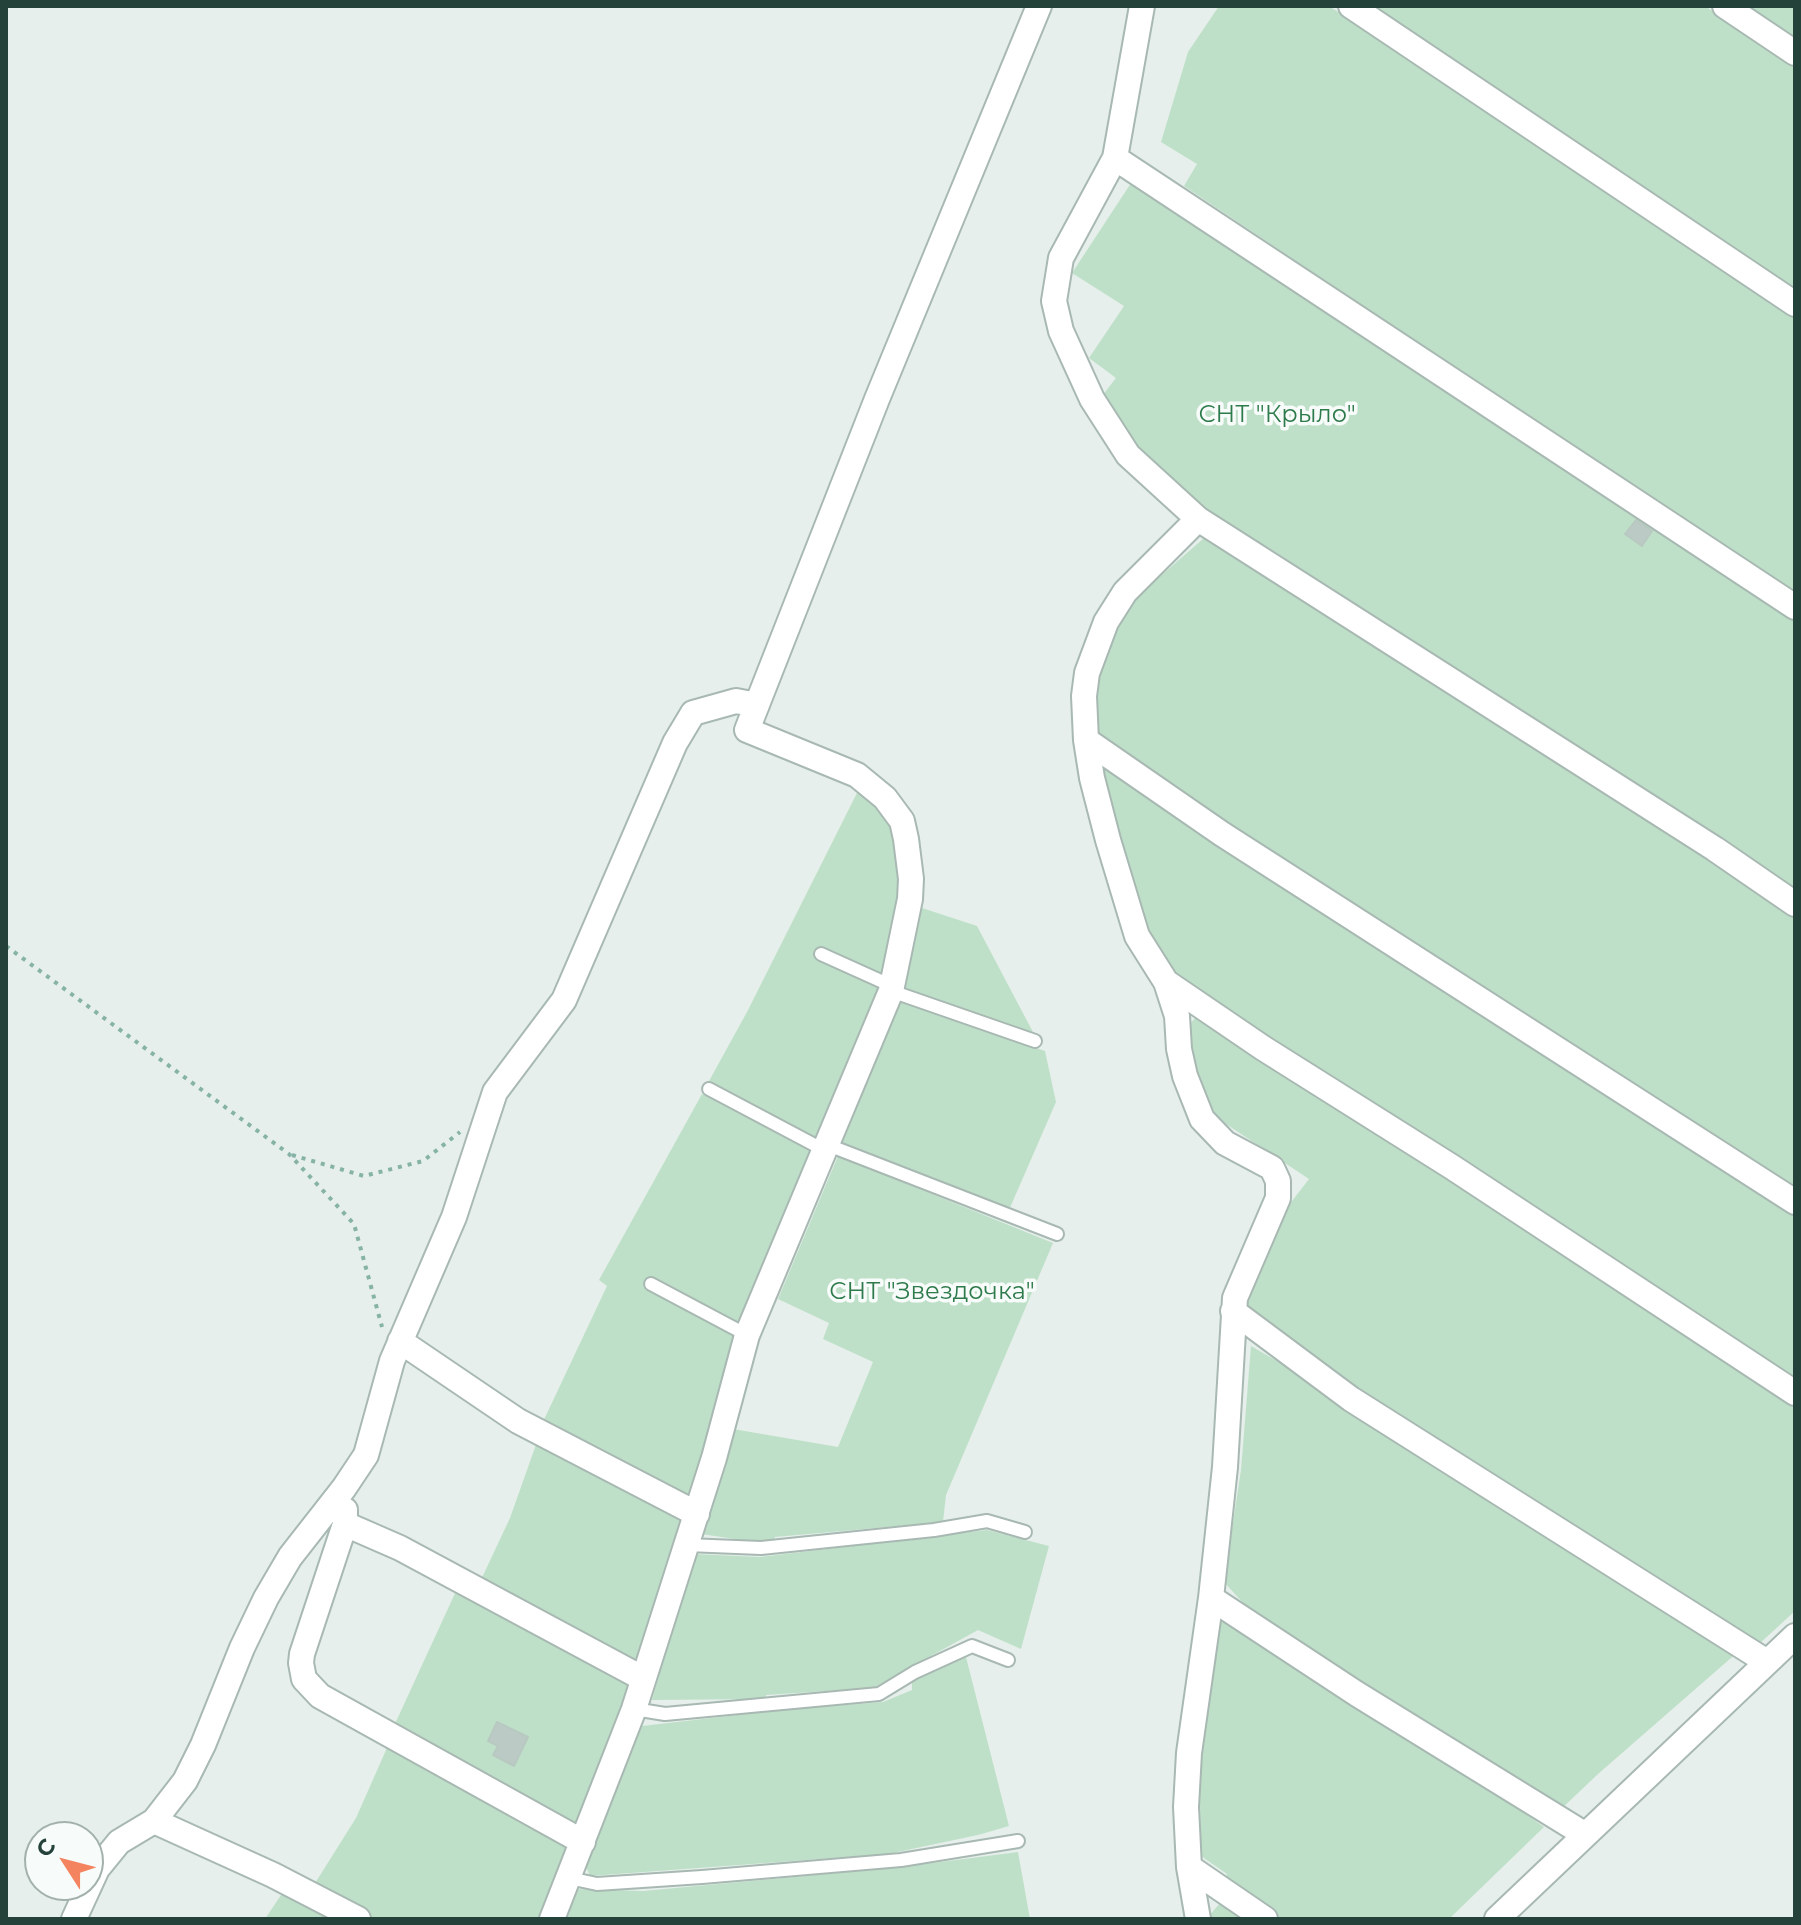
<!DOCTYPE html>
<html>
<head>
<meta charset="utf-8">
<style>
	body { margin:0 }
	#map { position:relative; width:1801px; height:1925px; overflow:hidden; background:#e6efeb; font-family:Montserrat,sans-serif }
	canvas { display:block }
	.frame { position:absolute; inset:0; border:8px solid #24423a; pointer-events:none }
	.north { position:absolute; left:24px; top:1821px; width:80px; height:80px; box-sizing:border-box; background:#f7fbf9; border:2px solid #a3b1ad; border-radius:50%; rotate:306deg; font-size:22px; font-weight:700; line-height:32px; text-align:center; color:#24423a }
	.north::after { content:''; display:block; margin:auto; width:28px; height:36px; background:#f4845f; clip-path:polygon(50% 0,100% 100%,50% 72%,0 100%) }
</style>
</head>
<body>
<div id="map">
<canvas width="1801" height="1925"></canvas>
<div class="frame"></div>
<div class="north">С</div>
</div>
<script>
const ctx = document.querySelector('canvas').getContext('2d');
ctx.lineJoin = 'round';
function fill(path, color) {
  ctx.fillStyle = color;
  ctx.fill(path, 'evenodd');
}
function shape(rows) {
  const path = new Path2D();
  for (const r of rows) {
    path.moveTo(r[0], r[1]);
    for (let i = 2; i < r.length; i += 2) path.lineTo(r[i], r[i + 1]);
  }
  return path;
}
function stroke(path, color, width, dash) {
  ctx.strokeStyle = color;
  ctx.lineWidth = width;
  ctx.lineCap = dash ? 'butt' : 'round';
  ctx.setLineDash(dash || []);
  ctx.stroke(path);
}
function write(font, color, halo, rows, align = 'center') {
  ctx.font = font + ' Montserrat,sans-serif';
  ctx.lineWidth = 7;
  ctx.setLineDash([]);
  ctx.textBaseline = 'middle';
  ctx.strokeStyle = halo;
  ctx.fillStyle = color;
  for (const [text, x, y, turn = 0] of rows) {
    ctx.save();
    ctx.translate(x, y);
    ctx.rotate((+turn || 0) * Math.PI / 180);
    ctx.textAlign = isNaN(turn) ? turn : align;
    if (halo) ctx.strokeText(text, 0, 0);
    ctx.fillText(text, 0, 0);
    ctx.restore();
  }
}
const green = shape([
	[1219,6,1329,6,1584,171,1795,313,1795,595,1184,186,1197,164,1161,142,1188,52],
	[1362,6,1705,6,1795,66,1795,294],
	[1741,6,1795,6,1795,41],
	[1135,177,1795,619,1795,893,1271,549,1209,516,1144,460,1102,396,1116,378,1089,358,1124,306,1072,273],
	[1204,538,1259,569,1795,914,1795,1193,1111,748,1093,727,1094,678,1101,658,1120,623,1141,593],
	[1102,763,1795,1211,1795,1383,1173,978,1150,945,1104,810],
	[857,793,884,804,894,835,899,896,887,967,880,974,816,957,880,987,817,1138,709,1081,747,1012],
	[919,907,977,926,1034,1034,903,988],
	[897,1001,1045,1051,1056,1102,1009,1210,841,1142],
	[1198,1015,1795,1401,1795,1611,1759,1644,1374,1403,1244,1305,1285,1210,1309,1179,1226,1124,1207,1107,1191,1063,1186,1028],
	[702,1094,812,1152,738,1323,650,1276,643,1287,735,1337,688,1501,541,1426,607,1286,599,1280],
	[838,1156,1053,1243,946,1495,943,1522,775,1537,774,1540,755,1542,701,1534,733,1429,838,1447,873,1362,823,1339,829,1323,778,1299],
	[1251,1346,1327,1390,1739,1651,1598,1774,1558,1812,1254,1615,1224,1582,1241,1470],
	[538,1439,681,1521,636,1660,479,1584,510,1518],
	[987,1530,1049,1546,1021,1649,978,1630,873,1688,766,1695,765,1699,652,1700,693,1554,760,1557],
	[457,1589,632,1681,578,1829,394,1726],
	[1220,1617,1468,1774,1544,1827,1449,1919,1278,1919,1222,1883,1227,1874,1201,1856,1199,1750],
	[966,1657,1009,1826,978,1835,888,1854,590,1876,586,1867,642,1726,780,1710,883,1702,912,1690,912,1680],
	[390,1741,572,1843,542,1919,373,1919,312,1888,356,1818],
	[1018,1852,1030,1919,565,1919,577,1889,643,1891,902,1867],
	[283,1892,340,1919,265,1919],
	[1221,1902,1249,1919,1209,1919,1208,1917]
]);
const building = shape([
	[1636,520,1652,531,1642,546,1625,534,1636,520],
	[497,1722,528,1737,514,1766,493,1755,498,1746,488,1741,497,1722]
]);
const path = shape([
	[6,946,289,1154,354,1224,382,1327],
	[292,1155,364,1176,423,1161,460,1132]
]);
const lane = shape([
	[821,954,892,986],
	[891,991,1035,1041],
	[709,1089,826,1151],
	[828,1145,1057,1234],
	[651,1284,747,1335],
	[687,1545,761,1548,934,1530,987,1521,1025,1532],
	[634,1709,665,1714,879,1694,915,1672,972,1646,1008,1660],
	[569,1878,597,1884,702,1877,901,1860,1018,1841]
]);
const street = shape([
	[1142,6,1115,158,1061,258,1054,301,1061,331,1092,399,1128,455,1198,519,1715,849,1795,904],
	[1351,6,1795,304],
	[1725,6,1795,53],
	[1115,158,1795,607],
	[1198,519,1125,592,1106,622,1087,673,1084,696,1086,740,1222,834,1795,1202],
	[1086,740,1092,778,1108,840,1137,936,1166,982,1263,1048,1452,1167,1795,1393],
	[1166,982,1177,1016,1179,1049,1185,1076,1202,1119,1225,1143,1272,1168,1278,1181,1278,1198,1235,1298,1225,1467,1211,1598,1357,1694,1584,1834],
	[1233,1311,1351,1399,1767,1662],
	[400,1341,518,1421,697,1514],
	[345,1510,345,1524,400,1548,642,1678],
	[345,1524,302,1654,301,1663,304,1679,320,1696,583,1842],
	[1211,1598,1189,1753,1186,1807,1189,1867,1265,1919],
	[154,1821,273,1875,358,1919],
	[1189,1867,1198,1919],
	[74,1919,97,1869,119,1842,154,1821,185,1781,203,1745,242,1648,266,1598,290,1557,344,1488,366,1455,392,1361,454,1217,495,1092,564,1000,675,743,693,713,736,701,757,705],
	[552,1919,634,1709,714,1458,747,1335,891,991,910,899,911,879,906,839,902,821,885,798,857,775,747,730,877,399,1039,6],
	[1497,1919,1795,1636]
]);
const parkNames = [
	["СНТ \"Крыло\"",1277,415],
	["СНТ \"Звездочка\"",932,1292]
];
fill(green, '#bfe0c8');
fill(building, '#bbcac4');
stroke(building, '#b8c9c2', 2);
stroke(lane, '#a8b8b2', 16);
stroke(street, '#a8b8b2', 28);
stroke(path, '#86b3a5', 4, [4, 6]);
stroke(lane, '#fff', 12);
stroke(street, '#fff', 24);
write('24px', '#2d7a4b', '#f7fbf9', parkNames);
</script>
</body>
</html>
